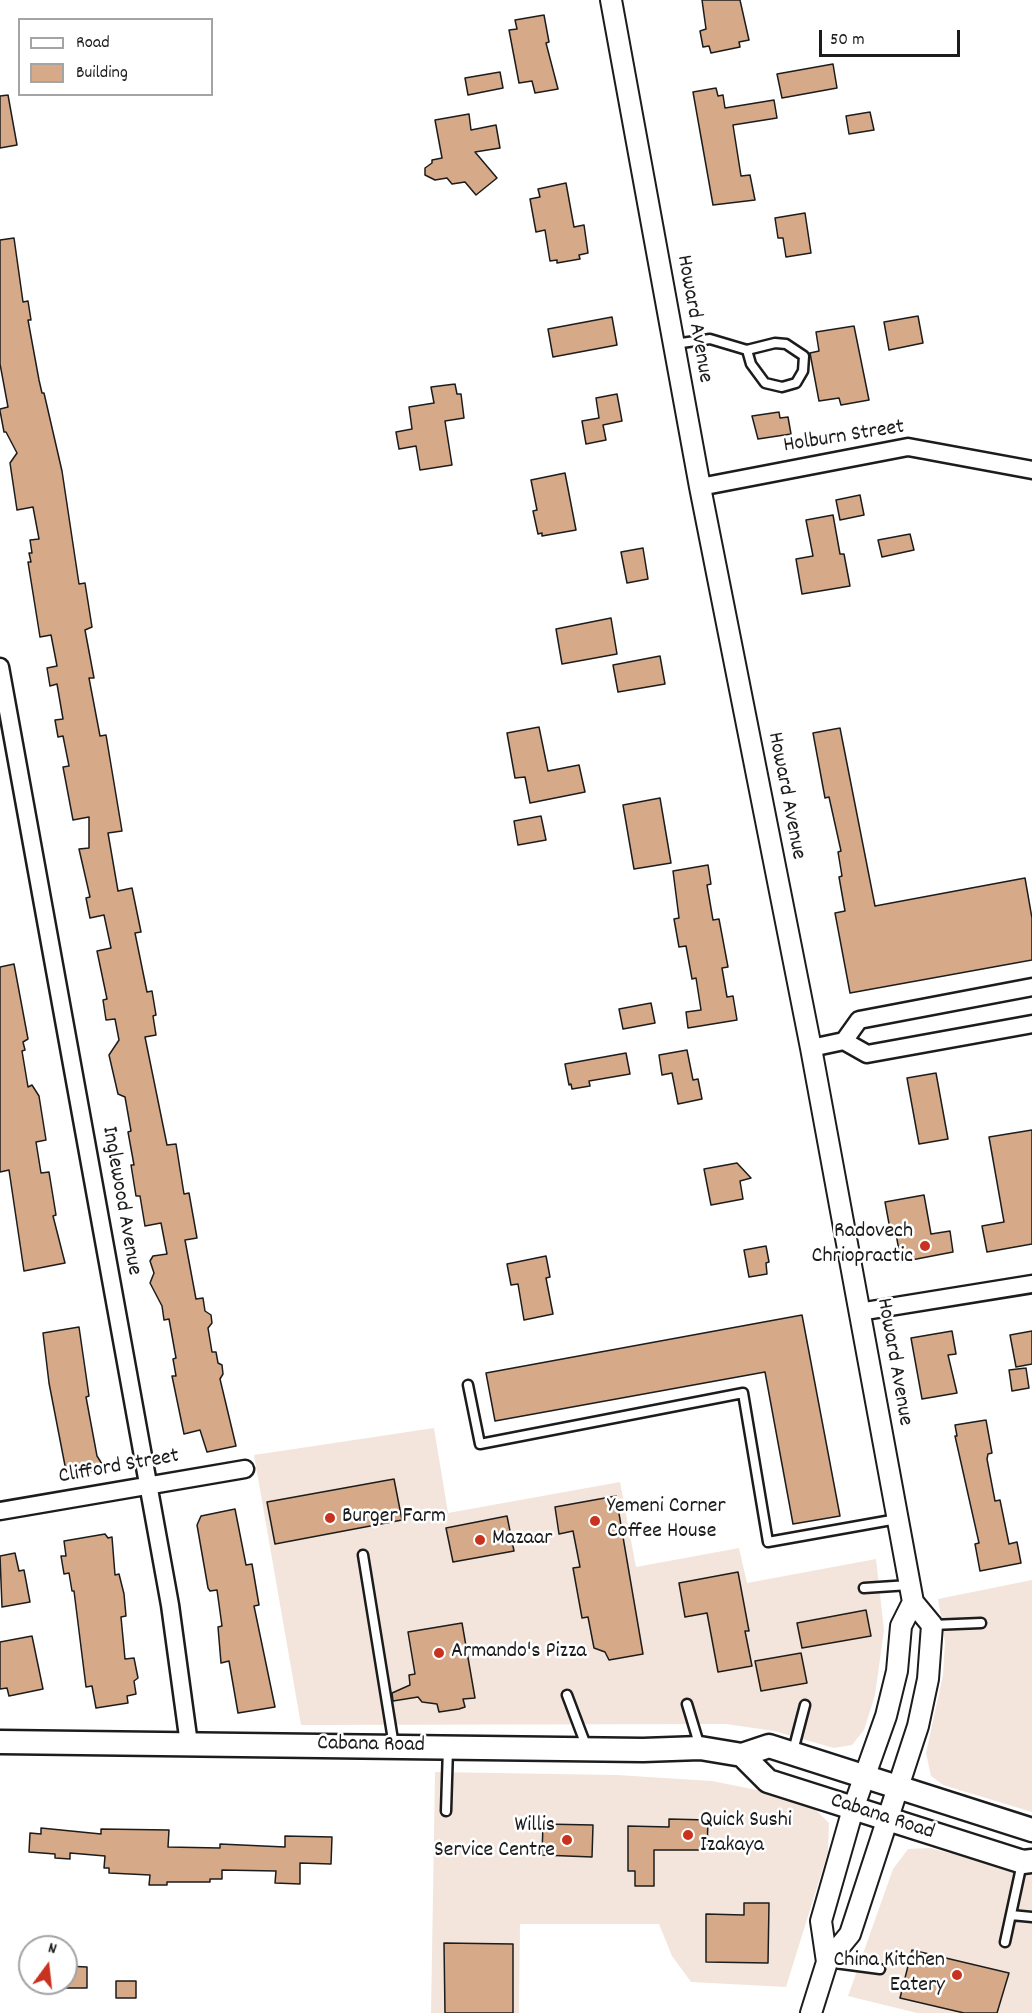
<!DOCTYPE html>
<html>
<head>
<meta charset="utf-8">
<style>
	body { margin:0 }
	#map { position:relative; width:1032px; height:2013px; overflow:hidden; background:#fff; font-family:Dekko,sans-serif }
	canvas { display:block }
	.legend { position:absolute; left:18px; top:18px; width:195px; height:78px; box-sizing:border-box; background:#fff; border:2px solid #a4a4a4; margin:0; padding:8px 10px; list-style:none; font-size:18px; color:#1c1c1c }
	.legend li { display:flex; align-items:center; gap:12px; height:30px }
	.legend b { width:30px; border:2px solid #a4a4a4 }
	.north { position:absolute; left:18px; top:1935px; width:60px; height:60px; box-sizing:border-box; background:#fff; border:2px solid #a4a4a4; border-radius:50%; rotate:15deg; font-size:16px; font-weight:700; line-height:24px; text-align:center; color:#1c1c1c }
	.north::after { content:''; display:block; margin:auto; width:21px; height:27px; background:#c8321e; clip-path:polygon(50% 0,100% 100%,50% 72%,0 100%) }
	.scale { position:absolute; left:819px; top:30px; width:141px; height:27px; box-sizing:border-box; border:3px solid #1c1c1c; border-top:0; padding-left:8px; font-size:18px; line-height:21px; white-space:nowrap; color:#1c1c1c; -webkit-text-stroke:4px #fff; paint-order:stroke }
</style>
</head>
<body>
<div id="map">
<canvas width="1032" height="2013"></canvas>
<ul class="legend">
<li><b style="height:8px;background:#fff"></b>Road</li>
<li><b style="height:16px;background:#d6a988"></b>Building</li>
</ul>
<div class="north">N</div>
<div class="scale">50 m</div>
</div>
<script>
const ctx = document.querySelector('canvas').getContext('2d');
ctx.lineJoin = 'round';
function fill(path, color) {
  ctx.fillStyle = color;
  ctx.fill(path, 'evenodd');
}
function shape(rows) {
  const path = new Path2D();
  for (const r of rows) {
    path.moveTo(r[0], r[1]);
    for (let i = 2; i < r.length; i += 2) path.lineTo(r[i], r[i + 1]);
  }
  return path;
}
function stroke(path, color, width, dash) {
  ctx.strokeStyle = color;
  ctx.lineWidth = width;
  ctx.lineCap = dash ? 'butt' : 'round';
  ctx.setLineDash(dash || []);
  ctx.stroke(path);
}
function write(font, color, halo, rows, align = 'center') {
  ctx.font = font + ' Dekko,sans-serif';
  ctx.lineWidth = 5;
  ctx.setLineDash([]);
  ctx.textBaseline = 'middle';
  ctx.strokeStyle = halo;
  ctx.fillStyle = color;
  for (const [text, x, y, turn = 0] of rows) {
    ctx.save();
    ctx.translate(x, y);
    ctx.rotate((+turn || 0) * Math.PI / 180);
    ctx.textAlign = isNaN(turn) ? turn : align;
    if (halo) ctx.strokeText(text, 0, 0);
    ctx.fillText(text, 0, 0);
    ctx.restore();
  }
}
const built = shape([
	[434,1428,448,1513,620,1482,636,1567,739,1548,747,1583,876,1559,884,1630,875,1695,864,1730,852,1745,834,1748,774,1731,726,1724,301,1725,254,1455],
	[1032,1580,1032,1812,943,1785,931,1776,926,1753,943,1675,945,1643,938,1599],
	[435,1772,617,1775,712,1781,767,1792,815,1809,829,1823,828,1852,786,1987,691,1982,672,1956,659,1924,520,1924,519,2013,431,2013],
	[930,1848,1005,1868,1032,1872,1032,2013,917,2013,848,1996,893,1869,908,1849]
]);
const building = shape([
	[702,0,740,0,749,40,739,42,740,47,711,53,709,46,703,47,700,31,706,29,702,0],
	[544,15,549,42,546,43,558,89,535,93,532,81,519,83,509,30,517,29,515,20,544,15],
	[833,64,837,88,782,98,777,74,833,64],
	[500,72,503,88,468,95,465,78,500,72],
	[716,88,718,96,723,95,725,108,774,100,777,118,733,125,741,176,750,175,755,200,713,205,693,92,716,88],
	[8,95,17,145,0,148,0,96,8,95],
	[870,112,874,130,849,134,846,116,870,112],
	[469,114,471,130,496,125,500,148,475,152,497,178,476,195,465,182,452,184,447,178,435,180,425,175,425,168,432,163,432,160,442,158,435,120,469,114],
	[566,183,574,227,584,225,588,253,579,255,580,259,557,263,557,260,550,261,545,230,536,232,530,199,540,197,538,189,566,183],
	[805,213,811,253,786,257,783,238,778,238,775,218,805,213],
	[14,238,23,302,28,301,31,320,28,320,39,380,42,393,44,393,62,471,79,584,85,583,92,627,85,630,94,678,89,678,100,736,106,735,122,831,108,833,118,891,132,888,141,932,135,933,147,992,152,991,156,1015,153,1016,156,1035,145,1037,167,1145,176,1144,184,1194,189,1193,197,1238,185,1240,196,1299,203,1298,205,1311,211,1315,212,1323,208,1328,212,1352,216,1352,218,1363,222,1365,223,1374,220,1379,236,1446,207,1452,200,1430,184,1434,172,1376,176,1376,173,1359,176,1358,169,1319,164,1320,162,1306,150,1283,154,1273,150,1261,153,1256,167,1254,161,1223,145,1226,140,1196,136,1196,131,1165,134,1165,128,1132,131,1131,125,1097,118,1094,109,1055,119,1040,115,1019,106,1020,103,1000,107,999,97,951,111,948,104,915,90,918,86,898,90,897,79,849,89,848,89,817,73,820,63,767,69,766,63,736,58,737,55,720,63,719,57,684,50,686,47,668,57,666,51,635,40,637,28,562,31,562,29,553,32,553,30,540,39,539,33,507,17,510,10,463,17,453,6,432,4,432,0,411,0,409,8,407,0,364,0,240,14,238],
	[918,316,923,343,889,350,884,322,918,316],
	[612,317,617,345,553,357,548,329,612,317],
	[854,326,869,400,841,405,839,398,819,401,810,353,819,351,816,332,854,326],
	[455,384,457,394,461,394,464,418,445,421,452,465,420,470,416,446,399,449,396,432,412,429,409,407,434,403,431,387,455,384],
	[617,394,622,421,603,425,606,440,586,444,582,421,599,418,596,398,617,394],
	[779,412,780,418,788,417,791,434,758,439,752,416,779,412],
	[565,473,576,530,542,536,542,533,538,534,533,511,537,510,531,480,565,473],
	[860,495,864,515,840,520,836,500,860,495],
	[833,515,840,554,844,554,850,586,802,594,796,559,813,556,806,520,833,515],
	[910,534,914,550,882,557,878,540,910,534],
	[643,548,648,579,627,583,621,552,643,548],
	[611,618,617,654,562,664,556,629,611,618],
	[660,656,665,684,618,692,613,665,660,656],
	[539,727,548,771,579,765,585,792,530,803,525,777,515,778,507,733,539,727],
	[840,728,875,906,1025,878,1032,918,1032,960,850,993,835,913,845,911,839,877,842,876,838,852,841,851,829,797,825,798,813,733,840,728],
	[660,798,671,863,634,869,623,805,660,798],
	[541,816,546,840,518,845,514,821,541,816],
	[708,865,711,884,707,885,713,920,719,919,728,967,722,968,727,997,733,996,737,1020,688,1028,686,1012,701,1010,696,978,692,979,686,946,679,947,674,919,679,918,673,871,708,865],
	[14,964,28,1039,23,1042,25,1050,22,1051,28,1087,32,1085,39,1096,46,1140,36,1142,41,1173,49,1172,56,1215,53,1216,65,1263,24,1271,9,1170,0,1172,0,967,14,964],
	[651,1003,655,1023,623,1029,619,1009,651,1003],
	[687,1050,693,1080,698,1079,702,1099,678,1104,672,1073,662,1075,659,1055,687,1050],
	[626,1053,630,1074,589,1081,590,1086,572,1089,571,1084,569,1085,565,1064,626,1053],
	[936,1073,948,1139,919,1144,907,1078,936,1073],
	[1032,1130,1032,1244,987,1252,982,1226,1004,1222,989,1137,1032,1130],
	[737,1163,751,1178,740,1181,743,1199,711,1205,704,1169,737,1163],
	[924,1195,931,1234,950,1231,953,1252,901,1262,895,1228,890,1229,885,1202,924,1195],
	[766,1246,769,1262,766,1263,767,1274,749,1277,744,1250,766,1246],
	[546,1256,550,1277,546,1278,553,1314,524,1320,518,1284,511,1285,507,1264,546,1256],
	[802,1315,840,1516,793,1524,765,1372,495,1421,486,1373,802,1315],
	[79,1327,89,1396,86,1397,97,1456,102,1464,100,1469,67,1476,49,1383,43,1333,79,1327],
	[952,1331,956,1354,948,1355,957,1393,922,1399,911,1338,952,1331],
	[1032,1331,1032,1364,1016,1367,1010,1335,1032,1331],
	[1026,1368,1029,1388,1012,1391,1009,1370,1026,1368],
	[986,1420,992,1453,988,1454,987,1459,995,1501,1000,1500,1009,1544,1017,1542,1021,1563,980,1571,975,1544,979,1543,955,1436,957,1436,955,1425,986,1420],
	[394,1479,402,1520,275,1544,267,1502,394,1479],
	[616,1496,643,1654,609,1660,605,1652,594,1648,588,1617,582,1618,573,1568,580,1567,573,1531,559,1534,555,1507,616,1496],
	[235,1509,246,1565,252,1564,259,1605,254,1606,275,1707,238,1713,229,1661,221,1663,218,1627,222,1626,217,1590,210,1591,208,1588,197,1525,201,1516,235,1509],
	[507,1516,514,1551,453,1562,446,1528,507,1516],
	[105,1534,108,1538,112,1537,115,1575,119,1574,124,1594,126,1616,121,1617,125,1659,134,1658,138,1678,134,1681,136,1694,127,1696,128,1703,96,1708,92,1686,86,1687,74,1591,72,1591,69,1573,64,1574,61,1556,66,1556,64,1541,105,1534],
	[15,1553,19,1571,24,1570,30,1602,2,1607,0,1556,15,1553],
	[738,1572,749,1631,745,1631,752,1666,718,1672,707,1613,685,1617,679,1583,738,1572],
	[866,1610,871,1636,802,1648,797,1623,866,1610],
	[462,1623,475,1698,463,1699,465,1707,459,1709,439,1712,437,1704,422,1702,418,1697,393,1701,392,1693,410,1685,409,1675,415,1674,408,1632,462,1623],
	[32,1636,43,1689,9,1696,7,1688,0,1689,0,1642,32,1636],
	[801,1653,807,1683,761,1691,755,1661,801,1653],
	[669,1819,708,1820,707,1850,654,1850,654,1886,635,1886,635,1871,628,1871,628,1826,669,1827,669,1819],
	[543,1824,593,1825,592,1857,542,1855,543,1824],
	[41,1828,101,1834,101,1829,169,1830,168,1847,220,1848,220,1844,285,1847,285,1836,332,1837,331,1864,300,1863,300,1884,275,1883,276,1871,222,1870,222,1879,210,1879,210,1882,167,1882,167,1885,149,1885,150,1875,109,1873,109,1868,104,1868,105,1856,70,1853,70,1859,55,1858,55,1854,29,1852,30,1833,41,1834,41,1828],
	[744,1903,769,1903,768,1963,706,1962,706,1914,744,1915,744,1903],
	[444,1943,513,1944,513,2013,445,2013,444,1943],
	[912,1950,1009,1973,997,2013,964,2013,900,1998,912,1950],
	[66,1966,87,1967,87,1988,66,1988,66,1966],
	[116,1981,136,1981,136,1998,116,1998,116,1981]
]);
const service = shape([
	[674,344,710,339,747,350,751,364,765,383,782,387,796,383,803,371,804,356,786,344,775,343,747,350],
	[468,1385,480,1444,743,1393,768,1542,897,1519],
	[363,1555,394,1746],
	[864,1588,909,1585],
	[932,1625,981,1623],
	[567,1695,587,1748],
	[687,1704,700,1747],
	[793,1751,805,1705],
	[446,1811,448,1748],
	[1011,1915,1032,1917],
	[1005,1942,1022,1863],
	[827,1962,880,1969]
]);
const minor = shape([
	[700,487,908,447,1032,470],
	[0,667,170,1605,189,1744],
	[844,1041,859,1020,1032,987],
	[811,1048,844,1041,867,1054,1032,1024],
	[859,1312,1032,1284],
	[0,1511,245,1469]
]);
const tertiary = shape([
	[611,0,700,487,811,1048,913,1602,932,1625,928,1679,918,1726,850,1934,827,1962,811,2013],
	[827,1962,821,1921,853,1809,886,1716,897,1671,901,1626,913,1602]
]);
const secondary = shape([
	[0,1742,643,1750,700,1748,742,1755,769,1746,1032,1830],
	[742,1755,768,1781,1023,1862,1032,1861]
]);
const markers = [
	[925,1246,6,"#c8321e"],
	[330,1518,6,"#c8321e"],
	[595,1521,6,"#c8321e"],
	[480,1540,6,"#c8321e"],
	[439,1653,6,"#c8321e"],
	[688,1835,6,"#c8321e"],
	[567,1840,6,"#c8321e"],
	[957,1975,6,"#c8321e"]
];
const streetNames = [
	["Howard Avenue",693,319,80],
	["Holburn Street",844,438,-9],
	["Howard Avenue",785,796,79],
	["Inglewood Avenue",120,1201,80],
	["Howard Avenue",893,1362,80],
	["Clifford Street",119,1468,-10],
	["Cabana Road",371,1746,1],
	["Cabana Road",882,1818,18]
];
const poiNames = [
	["Radovech",913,1233,"right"],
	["Chriopractic",913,1258,"right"],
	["Yemeni Corner",607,1508],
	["Coffee House",607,1533],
	["Burger Farm",342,1518],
	["Mazaar",492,1540],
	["Armando's Pizza",451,1653],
	["Quick Sushi",700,1822],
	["Izakaya",700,1847],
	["Willis",555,1827,"right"],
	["Service Centre",555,1852,"right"],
	["China Kitchen",945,1962,"right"],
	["Eatery",945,1987,"right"]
];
fill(built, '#f3e5db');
fill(building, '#d6a988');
stroke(building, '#1c1c1c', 1.5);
stroke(service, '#1c1c1c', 13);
stroke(minor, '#1c1c1c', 21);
stroke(tertiary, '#1c1c1c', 24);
stroke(secondary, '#1c1c1c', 27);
stroke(service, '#fff', 8);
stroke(minor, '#fff', 16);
stroke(tertiary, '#fff', 20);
stroke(secondary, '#fff', 22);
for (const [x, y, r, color] of markers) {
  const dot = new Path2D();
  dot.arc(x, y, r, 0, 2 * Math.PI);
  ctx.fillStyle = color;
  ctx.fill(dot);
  stroke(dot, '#fff', 2);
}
write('22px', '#1c1c1c', '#fff', streetNames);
write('22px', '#1c1c1c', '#fff', poiNames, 'left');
</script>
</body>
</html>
